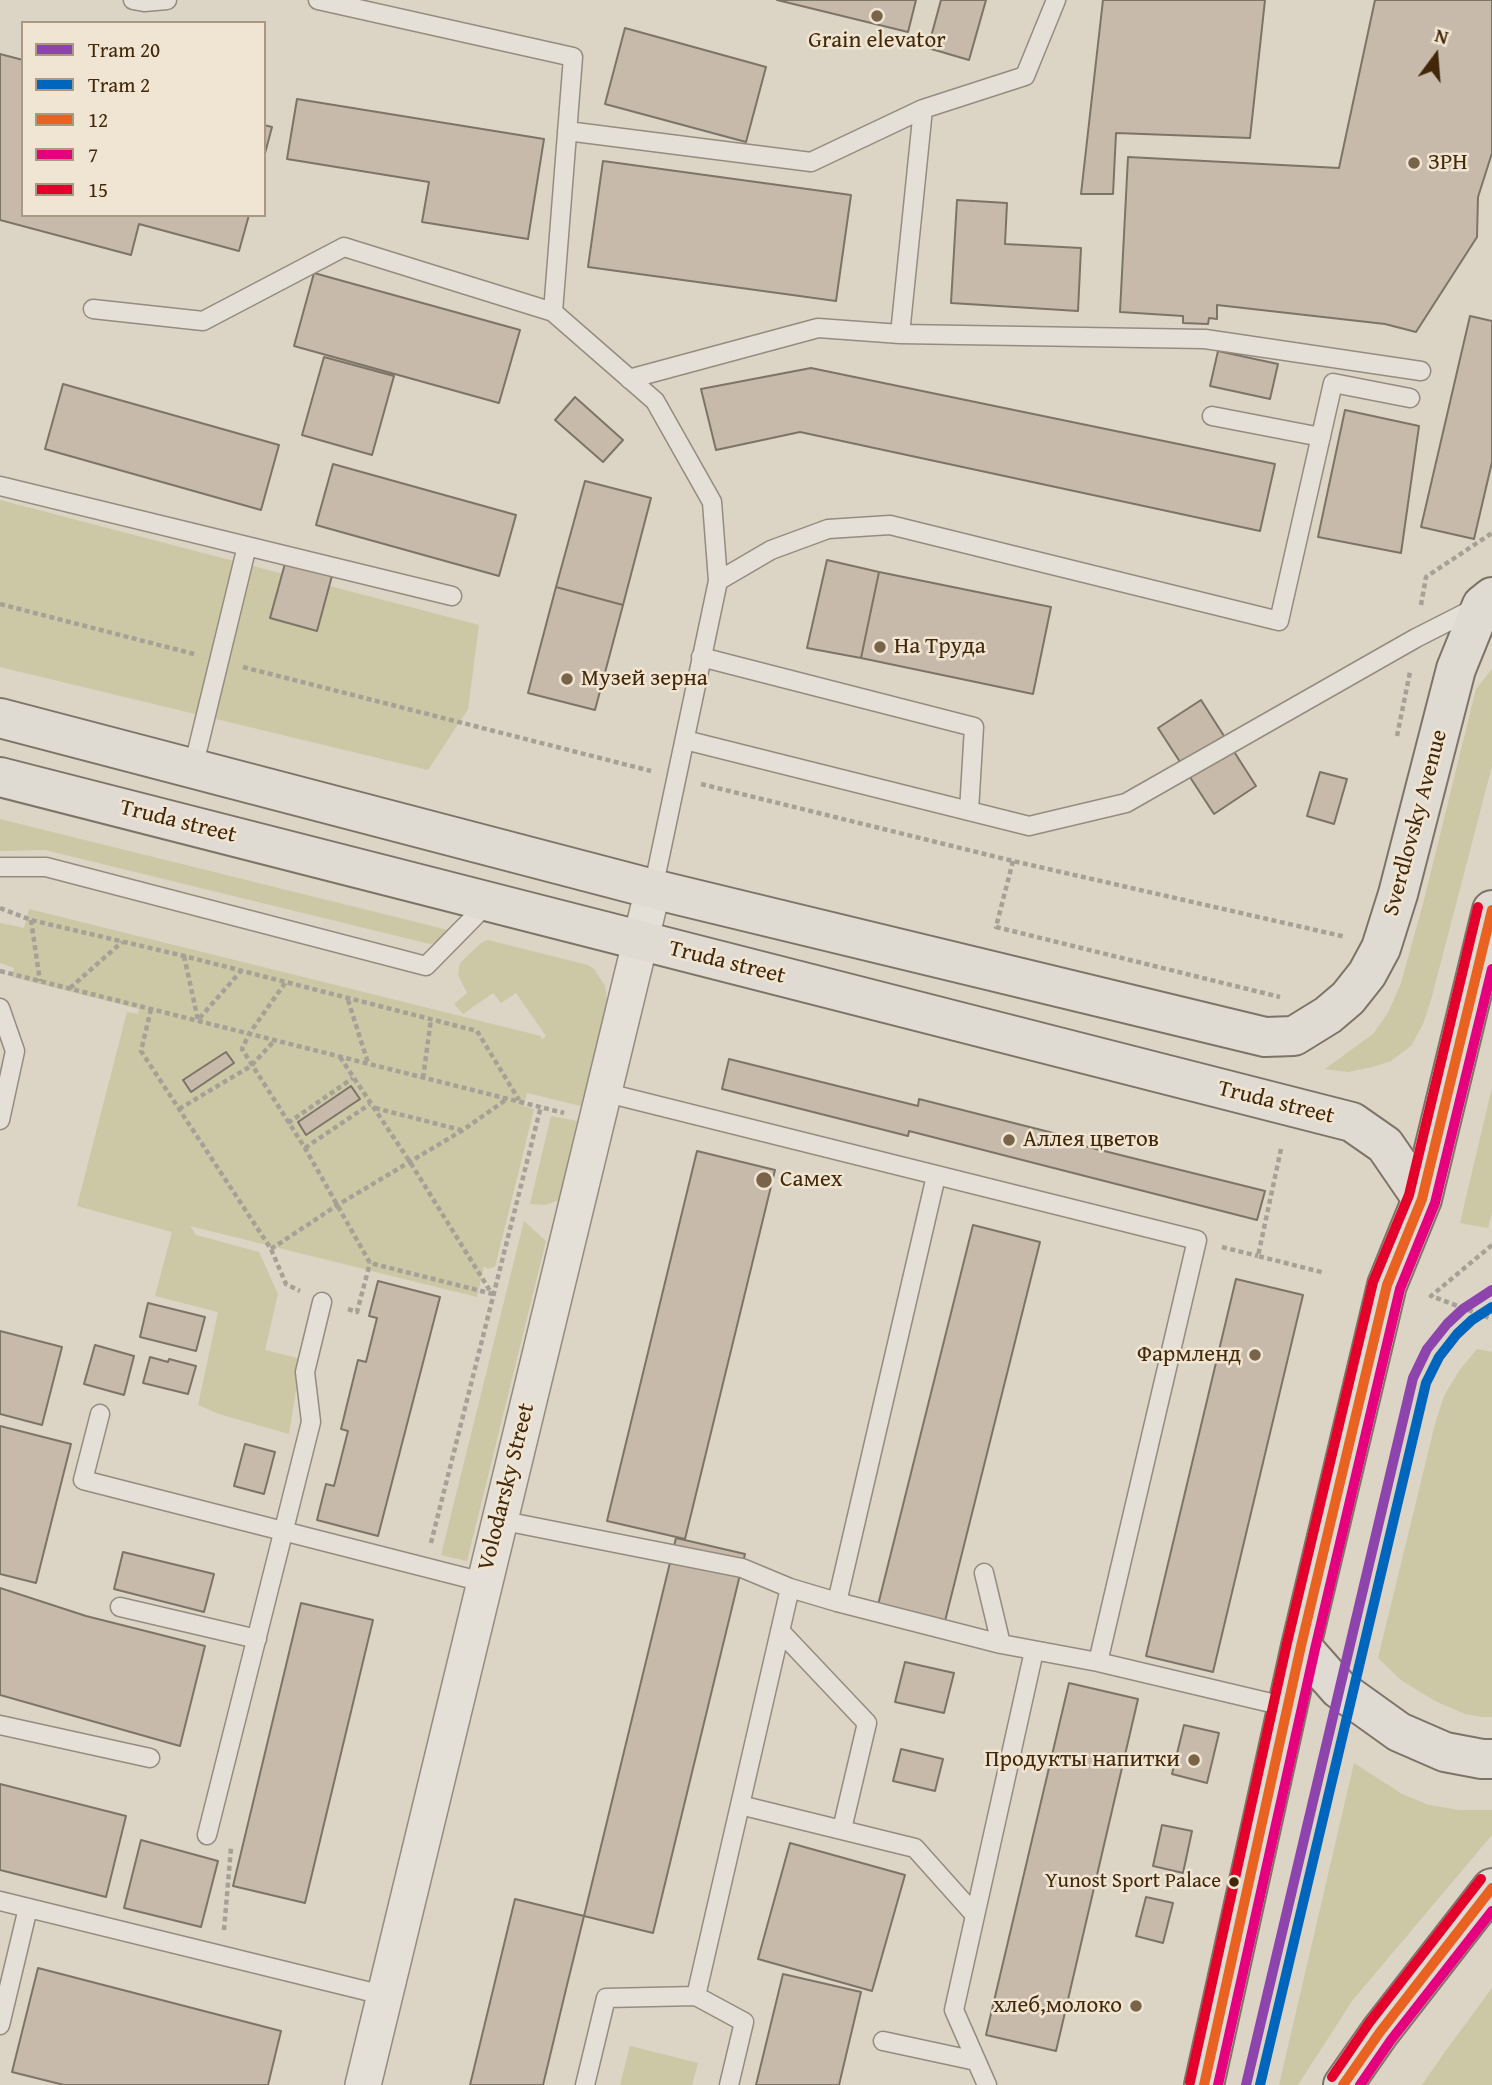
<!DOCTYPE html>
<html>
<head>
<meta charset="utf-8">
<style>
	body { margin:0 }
	#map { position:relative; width:1492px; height:2085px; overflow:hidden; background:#dcd4c4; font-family:"Gentium Book Plus",serif }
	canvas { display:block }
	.legend { position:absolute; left:21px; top:21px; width:245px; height:196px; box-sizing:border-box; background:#efe5d2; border:2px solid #aa9982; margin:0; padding:9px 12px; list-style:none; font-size:21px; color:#432709 }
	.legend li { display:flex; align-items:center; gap:14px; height:35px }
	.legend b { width:35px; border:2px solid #aa9982 }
	.north { position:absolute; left:1401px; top:21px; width:70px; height:70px; -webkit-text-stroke:5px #efe5d2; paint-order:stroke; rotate:16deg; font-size:19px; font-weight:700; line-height:28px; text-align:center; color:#432709 }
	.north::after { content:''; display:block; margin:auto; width:24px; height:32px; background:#432709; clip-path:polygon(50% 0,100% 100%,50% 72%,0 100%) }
</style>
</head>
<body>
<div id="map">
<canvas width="1492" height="2085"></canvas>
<ul class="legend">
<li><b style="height:9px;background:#8e44ad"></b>Tram 20</li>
<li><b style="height:9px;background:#0065bd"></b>Tram 2</li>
<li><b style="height:9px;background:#e96221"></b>12</li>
<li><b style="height:9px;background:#e5007d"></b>7</li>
<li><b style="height:9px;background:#e4002b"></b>15</li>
</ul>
<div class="north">N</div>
</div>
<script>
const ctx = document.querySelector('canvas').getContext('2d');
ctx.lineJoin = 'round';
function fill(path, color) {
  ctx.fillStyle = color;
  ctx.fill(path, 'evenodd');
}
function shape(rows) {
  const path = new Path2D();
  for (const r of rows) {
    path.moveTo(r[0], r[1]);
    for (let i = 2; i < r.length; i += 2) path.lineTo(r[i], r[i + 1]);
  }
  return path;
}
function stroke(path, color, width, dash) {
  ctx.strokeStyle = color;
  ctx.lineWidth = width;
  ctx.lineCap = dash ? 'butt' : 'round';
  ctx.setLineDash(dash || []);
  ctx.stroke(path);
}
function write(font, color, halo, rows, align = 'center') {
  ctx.font = font + ' "Gentium Book Plus",serif';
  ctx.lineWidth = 5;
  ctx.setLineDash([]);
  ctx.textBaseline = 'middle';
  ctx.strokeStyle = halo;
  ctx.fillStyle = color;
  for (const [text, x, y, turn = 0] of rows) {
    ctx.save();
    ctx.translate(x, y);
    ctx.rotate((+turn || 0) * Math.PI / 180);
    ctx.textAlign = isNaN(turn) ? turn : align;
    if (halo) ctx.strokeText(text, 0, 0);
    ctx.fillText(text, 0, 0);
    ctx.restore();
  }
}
const green = shape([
	[0,500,479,625,468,709,428,770,0,667],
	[1492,669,1492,766,1431,1000,1423,1024,1411,1046,1391,1061,1372,1067,1348,1072,1325,1069,1373,1034,1388,1013,1401,983,1423,904,1476,689],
	[0,819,448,930,438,943,430,944,45,850,0,851],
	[29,909,541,1036,541,1039,546,1036,516,993,501,1003,493,993,463,1014,454,1004,467,993,458,975,460,963,481,943,488,940,588,965,594,969,605,986,607,1001,581,1106,527,1093,524,1106,534,1109,495,1267,487,1269,484,1266,477,1297,190,1226,196,1235,259,1252,278,1294,265,1350,301,1359,289,1434,219,1414,198,1405,218,1312,155,1296,172,1232,77,1206,127,1012,138,1014,139,1009,12,977,14,968,0,963,0,923,24,928],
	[1492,1087,1492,1213,1488,1228,1460,1223],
	[551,1116,577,1121,559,1200,545,1205,530,1204],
	[524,1221,546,1241,467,1561,441,1555],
	[1477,1349,1492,1352,1492,1717,1483,1717,1465,1714,1435,1701,1401,1680,1378,1658,1435,1424,1444,1396,1459,1371],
	[1354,1763,1402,1794,1429,1805,1459,1810,1492,1810,1492,1835,1352,2001,1298,2085,1279,2085],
	[1492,1988,1492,2085,1422,2085,1442,2056],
	[630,2046,698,2063,692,2085,620,2085]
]);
const building = shape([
	[777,0,916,0,908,32,777,0],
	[941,0,986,0,969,60,928,48,941,0],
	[1103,0,1265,0,1250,138,1116,133,1113,194,1081,194,1103,0],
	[1375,0,1492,0,1492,153,1478,197,1477,237,1416,332,1385,324,1217,305,1217,319,1209,318,1208,324,1183,323,1183,316,1120,312,1128,157,1339,168,1375,0],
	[625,28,766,67,746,142,605,104,625,28],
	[0,54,23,60,23,215,249,215,239,251,139,224,131,255,0,220,0,54],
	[297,99,544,139,528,239,422,222,429,182,287,159,297,99],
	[264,125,272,127,264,157,264,125],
	[603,161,851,195,836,301,588,267,603,161],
	[957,200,1007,203,1005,244,1081,248,1078,311,951,303,957,200],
	[314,273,520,330,499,403,294,346,314,273],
	[1470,316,1492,321,1492,462,1474,539,1421,527,1470,316],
	[1218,351,1278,364,1270,399,1210,386,1218,351],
	[324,357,394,376,372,455,302,435,324,357],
	[811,368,1275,464,1260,531,800,432,716,450,701,389,811,368],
	[63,384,279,445,261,510,45,449,63,384],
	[575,397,623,440,603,462,555,420,575,397],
	[1345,410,1419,426,1401,553,1318,537,1345,410],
	[333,464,516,515,499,576,316,525,333,464],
	[585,481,651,498,623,605,556,587,585,481],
	[286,560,333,572,317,631,270,618,286,560],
	[827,560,879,572,861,658,807,648,827,560],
	[879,572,1051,607,1033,694,861,658,879,572],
	[556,587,623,605,595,710,528,693,556,587],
	[1201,700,1256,786,1214,814,1158,728,1201,700],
	[1320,772,1347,779,1334,824,1307,816,1320,772],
	[226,1052,234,1063,191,1092,183,1080,226,1052],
	[729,1059,918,1106,919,1099,1073,1138,1072,1143,1265,1191,1257,1220,909,1131,908,1136,722,1089,729,1059],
	[351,1086,360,1099,306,1135,298,1122,351,1086],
	[697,1151,775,1170,685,1539,607,1521,697,1151],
	[973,1225,1040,1242,945,1621,878,1605,973,1225],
	[1236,1279,1303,1295,1213,1672,1146,1656,1236,1279],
	[378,1281,440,1297,378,1536,317,1520,326,1484,334,1486,348,1431,341,1429,358,1360,366,1362,377,1318,369,1316,378,1281],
	[148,1303,205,1317,196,1351,140,1337,148,1303],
	[0,1331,62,1347,42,1425,0,1414,0,1331],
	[95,1345,134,1356,124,1395,84,1384,95,1345],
	[150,1357,168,1362,169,1359,196,1366,188,1394,143,1383,150,1357],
	[0,1426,71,1444,36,1583,0,1574,0,1426],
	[245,1444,275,1452,264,1494,234,1486,245,1444],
	[676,1538,745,1554,653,1933,584,1916,676,1538],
	[123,1552,214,1574,204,1612,114,1589,123,1552],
	[0,1588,86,1616,205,1646,180,1746,0,1695,0,1588],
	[301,1603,373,1620,305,1903,233,1886,301,1603],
	[905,1662,954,1673,944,1713,895,1702,905,1662],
	[1069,1683,1138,1699,1056,2051,986,2035,1069,1683],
	[1184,1725,1219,1733,1207,1783,1172,1774,1184,1725],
	[901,1749,943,1759,935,1791,893,1781,901,1749],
	[0,1784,126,1816,106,1897,0,1870,0,1784],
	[1162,1825,1192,1831,1183,1873,1153,1866,1162,1825],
	[141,1840,218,1861,201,1927,124,1908,141,1840],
	[790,1843,905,1875,872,1991,758,1959,790,1843],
	[1146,1897,1173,1903,1163,1943,1136,1936,1146,1897],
	[515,1899,584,1916,567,1985,543,2085,470,2085,515,1899],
	[38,1968,281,2031,268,2085,64,2085,12,2072,38,1968],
	[783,1974,861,1992,839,2085,756,2085,783,1974]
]);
const path = shape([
	[0,604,194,654],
	[1421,605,1426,577,1492,533],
	[243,667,651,771],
	[1397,736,1410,672],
	[701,784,1013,861,1346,937],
	[1013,861,996,927,1280,997],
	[0,908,31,920,184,956,477,1031,519,1100],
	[31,920,40,981],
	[184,956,198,1020,240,972],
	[0,971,564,1113],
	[285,983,249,1034,242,1049,305,1148,370,1263,493,1294],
	[70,988,122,942],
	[348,1000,368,1063],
	[151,1009,141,1051,271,1249,286,1284,300,1291],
	[340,1057,410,1162,492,1294],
	[423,1078,431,1019],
	[375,1108,461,1130],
	[179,1109,251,1066,275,1040],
	[288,1123,353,1078],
	[305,1148,370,1104],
	[1281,1149,1258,1256,1325,1273],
	[1492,1245,1431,1296,1492,1319],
	[1222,1247,1258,1256],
	[271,1249,336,1206,463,1130,507,1099],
	[348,1309,357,1312,370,1263],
	[431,1543,541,1106],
	[224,1930,231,1848]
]);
const lane = shape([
	[133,0,144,2,167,0],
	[318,0,573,57,553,312],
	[567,131,811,162,923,109],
	[93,309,203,321,344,247,553,312,655,401,712,502,718,581,653,889],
	[900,334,1205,339,1421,371],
	[629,379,818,328,900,334,923,109,1025,76,1056,0],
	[1212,416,1321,437],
	[0,486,452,596],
	[718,581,771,550,828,529,890,525,1279,621,1333,383,1410,398],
	[701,657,974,727,969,811],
	[685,740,1029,826,1126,803,1416,638,1475,608],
	[193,768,247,546],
	[0,867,46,867,426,966,489,902],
	[0,1008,15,1051,0,1120],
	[603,1092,1197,1240,1098,1662],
	[100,1414,83,1480,483,1582],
	[499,1520,742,1568,790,1588,837,1602,1001,1644,1098,1662,1288,1707],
	[984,1573,1001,1644],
	[837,1602,936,1176],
	[120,1607,257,1639],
	[780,1631,867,1723,842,1829],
	[0,1725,150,1758],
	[740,1805,915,1848,974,1914],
	[207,1835,311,1422,305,1372,322,1302],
	[0,1901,383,1995],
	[696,1996,744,2022,729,2085],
	[0,2025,28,1908],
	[883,2041,976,2061],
	[585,2085,606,1998,696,1996,790,1588],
	[987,2085,954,2010,1034,1651]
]);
const street = shape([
	[363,2085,653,889]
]);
const primary = shape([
	[0,718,653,889,1265,1037,1294,1036,1328,1015,1348,998,1367,974,1381,948,1398,894,1456,669,1482,605,1492,597],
	[0,777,1352,1122,1385,1145,1422,1199],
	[1301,1646,1339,1689,1399,1732,1445,1752,1482,1759,1492,1759],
	[1204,2085,1301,1646,1387,1285,1422,1199,1492,910],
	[1343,2085,1380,2032,1492,1888]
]);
const bus1 = shape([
	[1204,2085,1301,1646,1387,1285,1422,1199,1492,910],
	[1343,2085,1380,2032,1492,1888]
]);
const bus2 = shape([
	[1218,2085,1315,1649,1400,1289,1435,1203,1492,969],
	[1360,2085,1391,2040,1492,1911]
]);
const bus3 = shape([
	[1332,2077,1369,2023,1481,1879],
	[1190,2082,1287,1643,1373,1282,1409,1195,1478,907]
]);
const tram1 = shape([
	[1246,2085,1413,1378,1427,1349,1447,1324,1463,1309,1492,1290]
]);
const tram2 = shape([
	[1260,2085,1426,1383,1439,1357,1457,1334,1472,1320,1492,1307]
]);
const markers = [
	[877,16,7,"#79644a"],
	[1414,163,7,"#79644a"],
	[880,647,7,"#79644a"],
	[567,679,7,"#79644a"],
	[1009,1140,7,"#79644a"],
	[764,1180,9,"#79644a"],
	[1255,1355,7,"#79644a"],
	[1194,1760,7,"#79644a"],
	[1234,1882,6,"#432709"],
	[1136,2006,7,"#79644a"]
];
const busNames = [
	["Yunost Sport Palace",1221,1882]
];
const poiNames = [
	["Grain elevator",877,41,"center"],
	["ЗРН",1428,163],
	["На Труда",894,647],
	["Музей зерна",581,679],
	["Аллея цветов",1023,1140],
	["Самех",780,1180],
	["Фармленд",1241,1355,"right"],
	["Продукты напитки",1180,1760,"right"],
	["хлеб,молоко",1122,2006,"right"]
];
const streetNames = [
	["Truda street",178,822,14],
	["Sverdlovsky Avenue",1416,823,-75],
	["Truda street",727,963,14],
	["Truda street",1276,1103,14],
	["Volodarsky Street",507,1487,-76]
];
fill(green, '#ccc7a4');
fill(building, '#c8baab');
stroke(building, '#7d7468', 2);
stroke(lane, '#948c7f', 21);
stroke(street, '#948c7f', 38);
stroke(primary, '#7d7468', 42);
stroke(path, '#a6a097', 4.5, [5, 3.5]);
stroke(lane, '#e4e0d8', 18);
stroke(street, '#e4e0d8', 35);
stroke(primary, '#dfdbd2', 38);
stroke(bus1, '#e96221', 10);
stroke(bus2, '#e5007d', 10);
stroke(bus3, '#e4002b', 10);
stroke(tram1, '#8e44ad', 10);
stroke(tram2, '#0065bd', 10);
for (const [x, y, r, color] of markers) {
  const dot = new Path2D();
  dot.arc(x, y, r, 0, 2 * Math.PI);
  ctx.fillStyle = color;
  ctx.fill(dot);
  stroke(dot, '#efe5d2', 2.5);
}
write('21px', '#432709', '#efe5d2', busNames, 'right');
write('23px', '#432709', '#efe5d2', poiNames, 'left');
write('23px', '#432709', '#efe5d2', streetNames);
</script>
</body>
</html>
